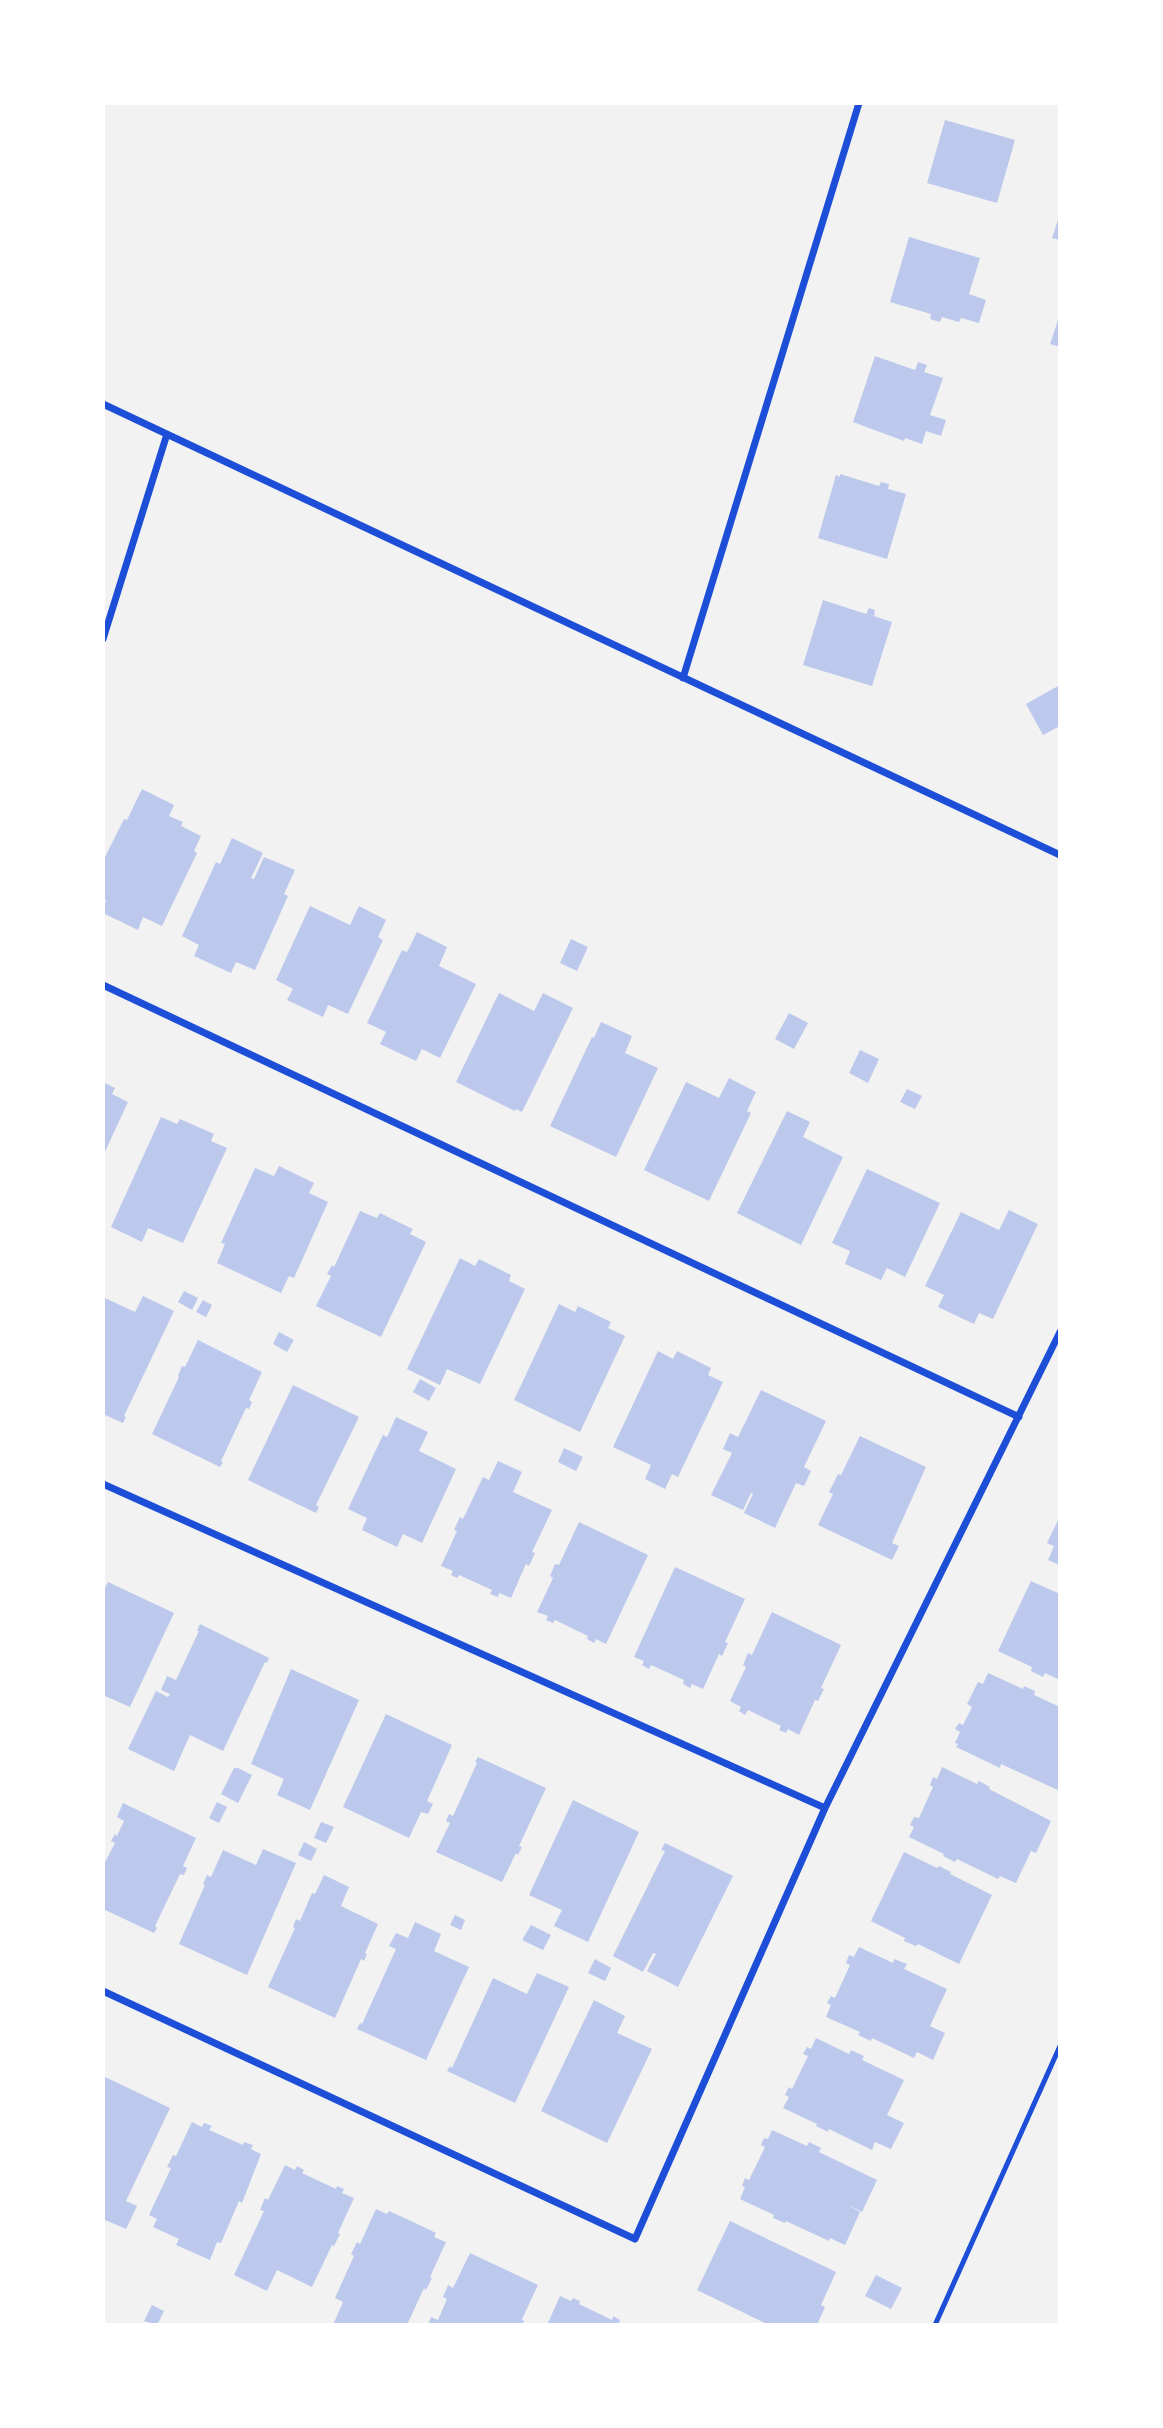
<!DOCTYPE html>
<html>
<head>
<meta charset="utf-8">
<style>
	body { margin:0 }
	#map { position:relative; width:1163px; height:2428px; overflow:hidden; background:#f2f2f2; font-family:Roboto,sans-serif }
	canvas { display:block }
	.frame { position:absolute; inset:0; border:105px solid #fff; pointer-events:none }
</style>
</head>
<body>
<div id="map">
<canvas width="1163" height="2428"></canvas>
<div class="frame"></div>
</div>
<script>
const ctx = document.querySelector('canvas').getContext('2d');
ctx.lineJoin = 'round';
function fill(path, color) {
  ctx.fillStyle = color;
  ctx.fill(path, 'evenodd');
}
function shape(rows) {
  const path = new Path2D();
  for (const r of rows) {
    path.moveTo(r[0], r[1]);
    for (let i = 2; i < r.length; i += 2) path.lineTo(r[i], r[i + 1]);
  }
  return path;
}
function stroke(path, color, width, dash) {
  ctx.strokeStyle = color;
  ctx.lineWidth = width;
  ctx.lineCap = dash ? 'butt' : 'round';
  ctx.setLineDash(dash || []);
  ctx.stroke(path);
}
const building = shape([
	[945,120,1015,140,997,203,927,183],
	[1059,217,1060,217,1060,240,1052,238],
	[909,237,980,258,969,294,986,300,979,323,961,318,959,322,942,317,940,322,930,319,931,314,890,302],
	[1060,314,1060,347,1050,344],
	[875,356,915,370,918,362,927,365,924,372,943,378,930,415,946,420,941,436,926,431,922,444,905,438,904,441,853,422],
	[840,474,879,486,881,482,889,484,888,489,906,494,887,559,818,538,836,475,840,477],
	[823,600,866,614,869,608,875,610,874,616,892,622,872,686,803,665],
	[1058,686,1060,690,1060,726,1043,735,1026,704],
	[142,789,174,805,169,816,183,822,181,826,201,836,194,851,197,853,162,926,143,917,138,930,103,913,106,900,103,899,103,861,124,819,127,820],
	[232,838,263,853,251,878,254,879,264,857,295,870,284,894,288,896,255,970,236,962,231,973,194,956,199,945,182,936,216,862,220,864],
	[310,906,350,925,359,906,386,920,378,937,383,940,348,1014,328,1005,323,1017,287,1000,293,989,276,980],
	[417,932,447,947,439,966,476,984,440,1058,422,1049,416,1061,380,1044,386,1032,367,1023,402,950,407,952],
	[571,939,588,947,577,971,560,963],
	[499,993,534,1011,543,993,573,1008,522,1112,516,1109,515,1111,456,1082],
	[789,1013,808,1023,794,1049,775,1039],
	[601,1022,632,1036,625,1053,658,1068,616,1157,550,1126,592,1037,594,1038],
	[860,1050,879,1059,868,1083,849,1073],
	[729,1078,756,1092,747,1111,751,1113,709,1201,644,1170,686,1082,719,1098],
	[103,1082,115,1088,112,1094,128,1102,103,1156],
	[907,1089,922,1096,915,1109,900,1102],
	[787,1111,810,1122,803,1137,843,1157,801,1245,737,1213],
	[161,1117,177,1124,180,1119,214,1134,211,1141,227,1148,183,1243,148,1228,142,1242,111,1227],
	[279,1166,314,1183,309,1193,328,1202,294,1278,289,1276,281,1293,217,1263,225,1244,221,1243,255,1168,274,1176],
	[867,1169,940,1203,905,1277,887,1268,881,1280,845,1264,850,1251,832,1243],
	[1009,1210,1038,1224,993,1319,979,1313,974,1324,938,1307,944,1295,925,1286,961,1212,999,1230],
	[360,1211,377,1218,380,1213,396,1221,413,1229,410,1234,426,1242,381,1337,316,1306,331,1276,327,1274,332,1265,334,1267],
	[460,1258,475,1266,479,1259,511,1275,509,1281,525,1289,480,1384,447,1369,440,1385,407,1369],
	[184,1291,198,1298,192,1310,178,1302],
	[143,1296,174,1311,124,1416,126,1417,123,1423,103,1414,103,1297,135,1312],
	[203,1300,212,1305,206,1317,196,1312],
	[559,1304,575,1312,578,1306,611,1322,608,1328,625,1336,580,1432,514,1400],
	[279,1332,294,1340,287,1352,273,1344],
	[198,1340,262,1372,249,1400,252,1402,249,1409,246,1408,221,1461,223,1462,220,1467,152,1434,179,1377,178,1376,182,1366,185,1367],
	[658,1351,673,1359,677,1351,711,1368,708,1375,723,1382,678,1477,672,1474,665,1489,645,1479,651,1465,613,1447],
	[420,1379,436,1388,429,1401,413,1392],
	[293,1385,359,1417,316,1505,319,1507,316,1513,248,1480],
	[761,1390,826,1421,804,1467,811,1471,804,1486,796,1483,775,1528,744,1513,753,1494,751,1493,743,1510,711,1495,732,1453,723,1449,730,1433,738,1437],
	[396,1417,428,1432,419,1451,456,1469,422,1543,403,1534,397,1547,362,1530,367,1518,348,1509,383,1435,387,1437],
	[860,1436,926,1467,892,1543,899,1546,892,1560,818,1525,833,1494,829,1492,838,1474,841,1475],
	[564,1448,583,1457,576,1471,558,1462],
	[498,1461,522,1472,513,1492,552,1510,532,1552,535,1553,529,1566,526,1564,511,1598,499,1593,498,1597,490,1594,492,1590,459,1575,457,1578,451,1575,453,1571,441,1566,457,1531,454,1530,460,1517,463,1519,483,1477,489,1480],
	[1060,1516,1060,1565,1048,1560,1054,1546,1047,1543],
	[579,1522,648,1555,606,1644,596,1639,594,1643,587,1639,588,1636,555,1620,553,1623,546,1620,548,1616,537,1612,553,1578,550,1576,555,1564,559,1565],
	[675,1567,745,1599,725,1642,728,1643,722,1656,719,1654,703,1689,692,1684,690,1688,683,1684,684,1680,651,1665,649,1669,642,1665,644,1661,634,1657],
	[1031,1581,1060,1594,1060,1680,1045,1673,1043,1677,1031,1671,1032,1667,998,1651],
	[108,1582,174,1613,130,1707,103,1695,103,1592],
	[772,1612,841,1645,821,1688,824,1689,818,1701,815,1700,799,1735,788,1729,786,1733,779,1730,781,1726,748,1710,745,1715,739,1711,741,1707,730,1701,746,1667,743,1665,748,1653,752,1655],
	[200,1624,269,1658,267,1663,265,1662,223,1751,190,1735,174,1771,128,1749,156,1691,168,1697,170,1694,161,1690,167,1676,176,1680,199,1631,197,1631],
	[291,1669,359,1700,310,1810,277,1795,284,1779,251,1764],
	[988,1673,1023,1689,1024,1686,1035,1691,1034,1695,1060,1707,1060,1791,1001,1764,1000,1768,956,1747,958,1744,955,1743,960,1732,955,1729,959,1723,963,1725,972,1707,967,1704,978,1682,983,1684],
	[386,1714,452,1745,427,1801,433,1804,428,1814,421,1812,409,1838,343,1807],
	[478,1757,546,1788,519,1846,522,1847,518,1855,516,1853,502,1882,436,1852,450,1823,446,1821,449,1814,453,1816,477,1763,475,1762],
	[942,1767,977,1784,979,1781,990,1787,989,1789,1051,1821,1036,1853,1031,1851,1016,1883,1000,1876,998,1879,957,1859,955,1862,943,1856,944,1854,909,1837,914,1827,910,1825,914,1817,919,1818,933,1787,930,1785,933,1777,937,1779],
	[234,1768,238,1768,252,1775,238,1803,221,1794],
	[573,1800,639,1832,588,1942,554,1926,562,1910,529,1895],
	[217,1802,227,1807,219,1823,209,1818],
	[123,1803,196,1838,183,1866,187,1868,184,1875,180,1874,155,1926,157,1928,154,1933,103,1909,103,1866,115,1843,111,1841,115,1834,117,1836,124,1821,117,1817],
	[321,1822,334,1827,326,1843,314,1838],
	[304,1842,317,1849,311,1861,298,1855],
	[665,1843,733,1876,678,1987,647,1971,656,1954,653,1953,643,1972,613,1956,665,1851,661,1850],
	[263,1849,296,1863,247,1975,179,1944,205,1885,203,1884,207,1875,211,1877,223,1850,256,1865],
	[904,1852,937,1868,939,1866,951,1872,950,1874,992,1895,959,1964,918,1944,916,1946,904,1941,905,1938,871,1921],
	[324,1875,349,1887,341,1906,378,1924,365,1953,367,1954,364,1961,361,1959,335,2018,268,1987,295,1928,293,1927,296,1919,300,1921,312,1893,315,1894],
	[455,1915,465,1920,461,1930,450,1925],
	[415,1922,441,1934,434,1951,469,1967,426,2060,357,2029,360,2023,362,2024,396,1949,389,1946,396,1933,408,1938],
	[531,1925,551,1935,543,1950,522,1940],
	[859,1947,893,1963,894,1959,907,1964,904,1969,947,1989,930,2026,945,2033,933,2060,917,2052,914,2058,872,2038,871,2041,858,2035,860,2032,826,2017,831,2005,827,2003,831,1996,835,1998,850,1965,846,1963,849,1955,854,1957],
	[595,1959,611,1968,605,1981,588,1973],
	[537,1973,569,1987,515,2103,447,2071,450,2066,452,2068,493,1978,527,1994],
	[594,2000,625,2016,617,2033,652,2049,607,2143,541,2111],
	[816,2038,849,2054,851,2050,864,2056,862,2060,904,2080,887,2115,904,2123,891,2149,875,2142,872,2150,829,2129,828,2132,816,2126,817,2124,783,2108,789,2097,785,2095,789,2087,792,2089,808,2056,803,2054,807,2047,811,2049],
	[103,2076,170,2108,126,2201,137,2206,126,2229,103,2219],
	[192,2122,202,2127,204,2123,212,2126,209,2130,243,2145,244,2142,253,2145,251,2149,261,2154,242,2203,239,2201,221,2243,217,2242,210,2260,176,2245,179,2239,153,2227,157,2219,149,2215,171,2168,167,2167,173,2155,176,2156],
	[772,2130,807,2146,809,2142,821,2148,819,2152,877,2180,862,2212,846,2204,860,2212,845,2245,830,2238,829,2241,786,2221,785,2223,773,2218,774,2215,740,2199,745,2187,742,2186,745,2178,749,2180,765,2147,761,2145,764,2138,768,2139],
	[285,2165,295,2170,297,2166,304,2170,302,2173,336,2189,337,2186,344,2189,342,2193,354,2198,338,2233,340,2234,334,2246,332,2245,312,2287,277,2270,267,2291,234,2275,264,2211,260,2210,265,2198,268,2200],
	[376,2209,387,2214,389,2211,411,2221,436,2233,434,2237,446,2242,430,2277,432,2278,426,2290,424,2288,407,2325,333,2325,343,2302,335,2298,354,2256,351,2254,357,2242,360,2244],
	[730,2221,836,2272,821,2305,825,2307,817,2325,769,2325,697,2290],
	[470,2253,538,2285,522,2319,524,2321,522,2325,428,2325,431,2317,438,2320,447,2299,443,2297,448,2285,453,2288],
	[876,2275,902,2288,891,2309,865,2296],
	[560,2296,571,2301,573,2298,580,2301,579,2304,612,2320,613,2316,620,2320,618,2325,547,2325],
	[152,2305,164,2311,157,2325,144,2321]
]);
const service = shape([
	[935,2325,1060,2046]
]);
const minor = shape([
	[103,404,1060,855],
	[103,639,167,434],
	[683,678,859,103],
	[103,985,1019,1417],
	[103,1484,825,1808],
	[103,1991,635,2239,825,1808,1060,1332]
]);
fill(building, '#bdc9ec');
stroke(service, '#1d4ed8', 5);
stroke(minor, '#1d4ed8', 7);
</script>
</body>
</html>
